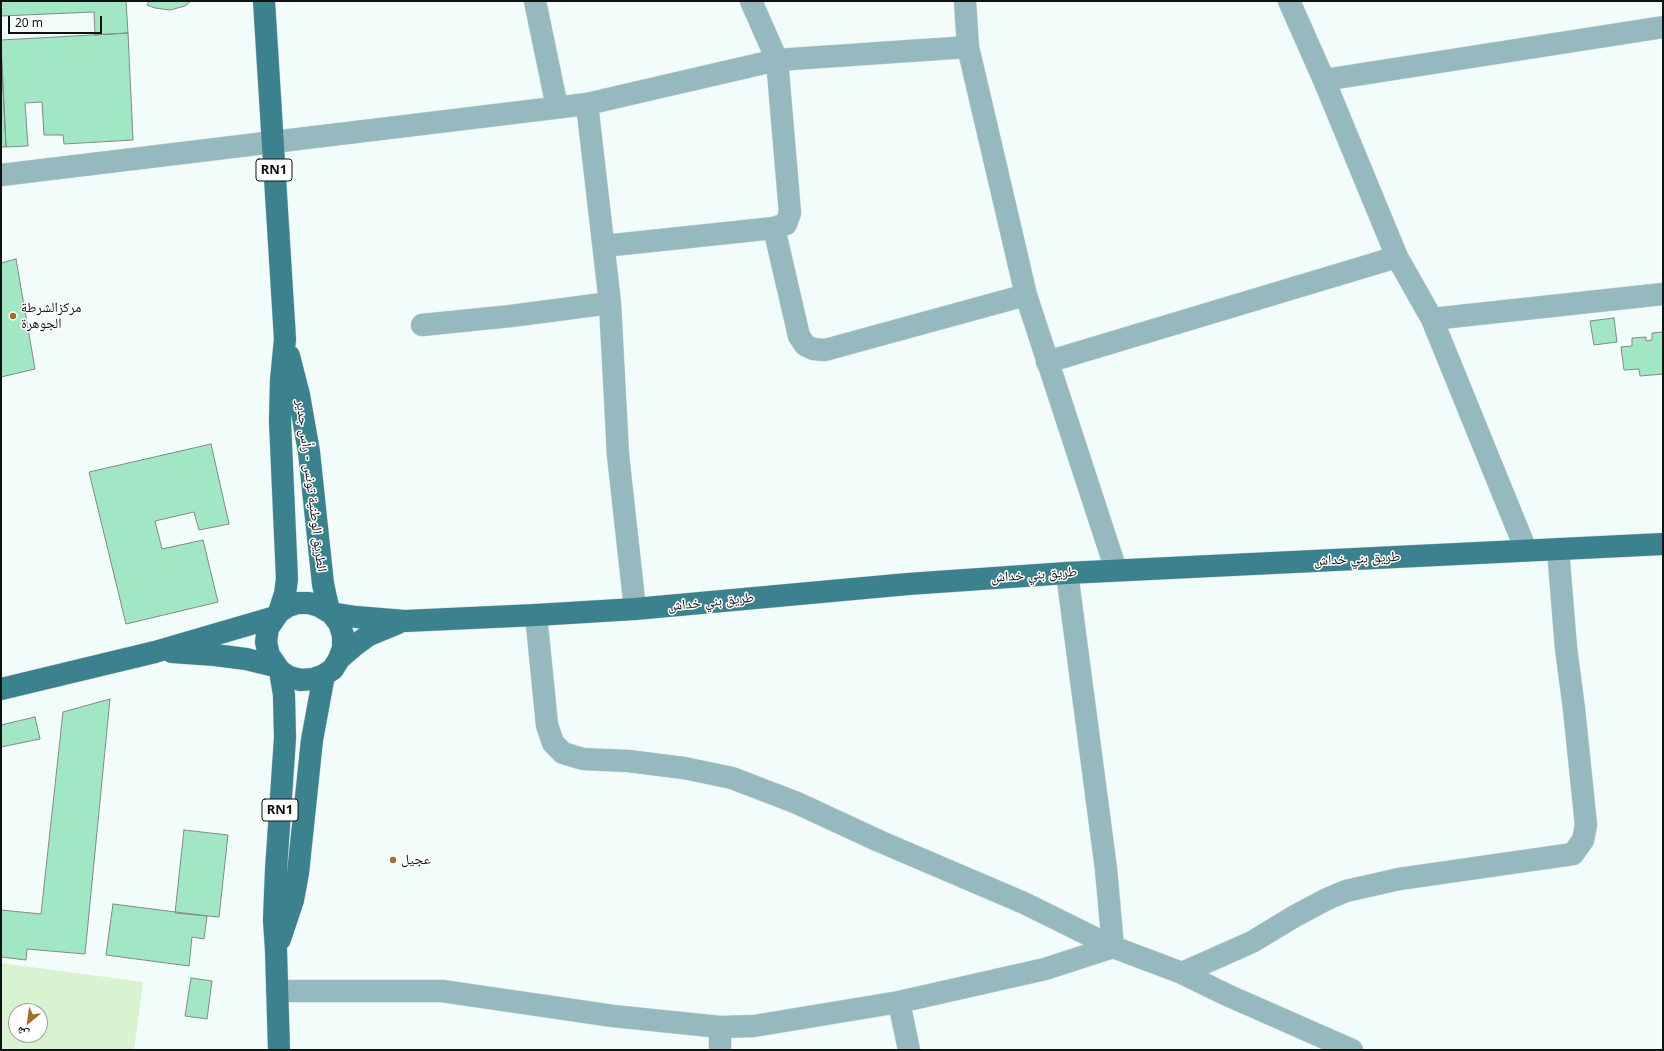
<!DOCTYPE html>
<html>
<head>
<meta charset="utf-8">
<style>
	body { margin:0 }
	#map { position:relative; width:1664px; height:1051px; overflow:hidden; background:#f1fcfb; font-family:"Noto Sans","Noto Naskh Arabic",sans-serif }
	canvas { display:block }
	.frame { position:absolute; inset:0; border:2px solid #0e1211; pointer-events:none }
	.north { position:absolute; left:8px; top:1003px; width:40px; height:40px; box-sizing:border-box; background:#fff; border:1px solid #9fa0a0; border-radius:50%; rotate:209deg; font-size:11px; font-weight:700; line-height:16px; text-align:center; color:#0e1211 }
	.north::after { content:''; display:block; margin:auto; width:14px; height:18px; background:#a86d2e; clip-path:polygon(50% 0,100% 100%,50% 72%,0 100%) }
	.scale { position:absolute; left:8px; top:16px; width:94px; height:18px; box-sizing:border-box; border:2px solid #0e1211; border-top:0; padding-left:5px; font-size:12px; line-height:14px; white-space:nowrap; color:#0e1211; -webkit-text-stroke:3px #fff; paint-order:stroke }
</style>
</head>
<body>
<div id="map">
<canvas width="1664" height="1051"></canvas>
<div class="frame"></div>
<div class="north">ش</div>
<div class="scale">20 m</div>
</div>
<script>
const ctx = document.querySelector('canvas').getContext('2d');
ctx.lineJoin = 'round';
function fill(path, color) {
  ctx.fillStyle = color;
  ctx.fill(path, 'evenodd');
}
function shape(rows) {
  const path = new Path2D();
  for (const r of rows) {
    path.moveTo(r[0], r[1]);
    for (let i = 2; i < r.length; i += 2) path.lineTo(r[i], r[i + 1]);
  }
  return path;
}
function stroke(path, color, width, dash) {
  ctx.strokeStyle = color;
  ctx.lineWidth = width;
  ctx.lineCap = dash ? 'butt' : 'round';
  ctx.setLineDash(dash || []);
  ctx.stroke(path);
}
function write(font, color, halo, rows, align = 'center') {
  ctx.font = font + ' "Noto Sans","Noto Naskh Arabic",sans-serif';
  ctx.lineWidth = 3;
  ctx.setLineDash([]);
  ctx.textBaseline = 'middle';
  ctx.strokeStyle = halo;
  ctx.fillStyle = color;
  for (const [text, x, y, turn = 0] of rows) {
    ctx.save();
    ctx.translate(x, y);
    ctx.rotate((+turn || 0) * Math.PI / 180);
    ctx.textAlign = isNaN(turn) ? turn : align;
    if (halo) ctx.strokeText(text, 0, 0);
    ctx.fillText(text, 0, 0);
    ctx.restore();
  }
}
const green = shape([
	[1,963,143,982,134,1050,1,1050],
	[16,1011,40,1011,40,1035,16,1035]
]);
const building = shape([
	[1,1,126,1,128,33,95,35,94,12,1,16,1,1],
	[149,1,191,1,185,6,170,10,155,8,147,5,149,1],
	[128,33,133,140,64,144,63,135,44,135,42,102,25,103,28,146,6,147,1,40,128,33],
	[1,50,6,147,1,147,1,50],
	[16,259,35,369,1,377,1,263,16,259],
	[1614,318,1617,342,1594,345,1590,321,1614,318],
	[1663,332,1663,374,1640,376,1639,369,1624,370,1621,347,1632,346,1632,338,1646,337,1646,341,1652,340,1652,333,1663,332],
	[211,444,229,524,199,530,194,512,155,521,162,549,203,540,218,602,126,624,89,472,211,444],
	[110,699,85,954,27,949,26,960,1,957,1,910,41,914,63,712,110,699],
	[35,717,40,739,1,747,1,725,35,717],
	[184,830,228,835,219,917,175,913,184,830],
	[113,904,207,916,204,939,192,937,189,966,106,955,113,904],
	[191,978,212,981,207,1019,185,1016,191,978]
]);
const minor = shape([
	[535,1,557,107],
	[965,1,968,47,1026,295,1116,570],
	[1289,1,1324,80,1397,257,1432,319,1526,550],
	[1324,80,1663,27],
	[587,104,610,303,618,455,635,609],
	[1,175,587,104,777,60,968,47],
	[774,228,799,336,805,345,813,349,825,350,1026,295],
	[604,246,774,228,786,224,790,213,777,60,751,1],
	[1432,319,1663,294],
	[422,325,511,316,610,303],
	[1047,362,1397,257],
	[536,615,547,725,553,743,563,753,583,759,628,761,684,768,732,778,797,803,879,841,1024,903,1113,947,1182,973,1227,995,1352,1050],
	[1182,973,1252,942,1295,916,1327,899,1346,891,1399,879,1573,854,1583,840,1586,825,1574,709,1566,648,1558,549],
	[277,991,442,991,613,1016,720,1027,754,1026,899,1002,1045,969,1113,947,1106,869,1067,573],
	[899,1002,909,1050],
	[720,1050,720,1027]
]);
const major = shape([
	[264,1,285,339,281,380,280,421,287,579,285,594,279,612],
	[289,356,299,395,309,452,323,584,329,611],
	[331,613,339,623,343,635,343,648,339,659,333,669,324,675,313,679,301,680,289,677,280,671,269,655,266,642,268,628,279,612,288,606,298,603,309,603,319,606,331,613,356,617,405,621,536,615,635,609,908,584,1067,573,1663,544],
	[172,652,215,655,246,659,275,666],
	[339,659,354,646,369,635,398,623],
	[1,689,155,652,275,617],
	[280,939,293,900,298,873,312,740,324,675],
	[279,1050,276,950,274,920,276,870,285,738,284,695,280,671]
]);
const markers = [
	[13,316,4,"#a86d2e"],
	[393,860,4,"#a86d2e"]
];
const shields = [
	[274,170,36],
	[280,810,36]
];
const shieldNames = [
	["RN1",274,170],
	["RN1",280,810]
];
const poiNames = [
	["مركزالشرطة",21,308],
	["الجوهرة",21,324],
	["عجيل",401,860]
];
const streetNames = [
	["الطريق الوطنية تونس - رأس جدير",311,486,83],
	["طريق بني خداش",1357,559,-3],
	["طريق بني خداش",1034,575,-4],
	["طريق بني خداش",711,602,-6]
];
fill(green, '#d9f3d0');
fill(building, '#a2e7c3');
stroke(building, '#818a85', 1);
stroke(minor, '#cdd7d6', 23);
stroke(major, '#cdd7d6', 23);
stroke(minor, '#96b9bf', 22);
stroke(major, '#3b828e', 22);
for (const [x, y, r, color] of markers) {
  const dot = new Path2D();
  dot.arc(x, y, r, 0, 2 * Math.PI);
  ctx.fillStyle = color;
  ctx.fill(dot);
  stroke(dot, '#fff', 1.5);
}
for (const [x, y, w] of shields) {
  const box = new Path2D();
  box.roundRect(x - w / 2, y - 11, w, 22, 3);
  ctx.fillStyle = '#fff';
  ctx.fill(box);
  stroke(box, '#0e1211', 1);
}
write('bold 13px', '#0e1211', null, shieldNames);
write('14px', '#0e1211', '#fff', poiNames, 'left');
write('14px', '#0e1211', '#fff', streetNames);
</script>
</body>
</html>
